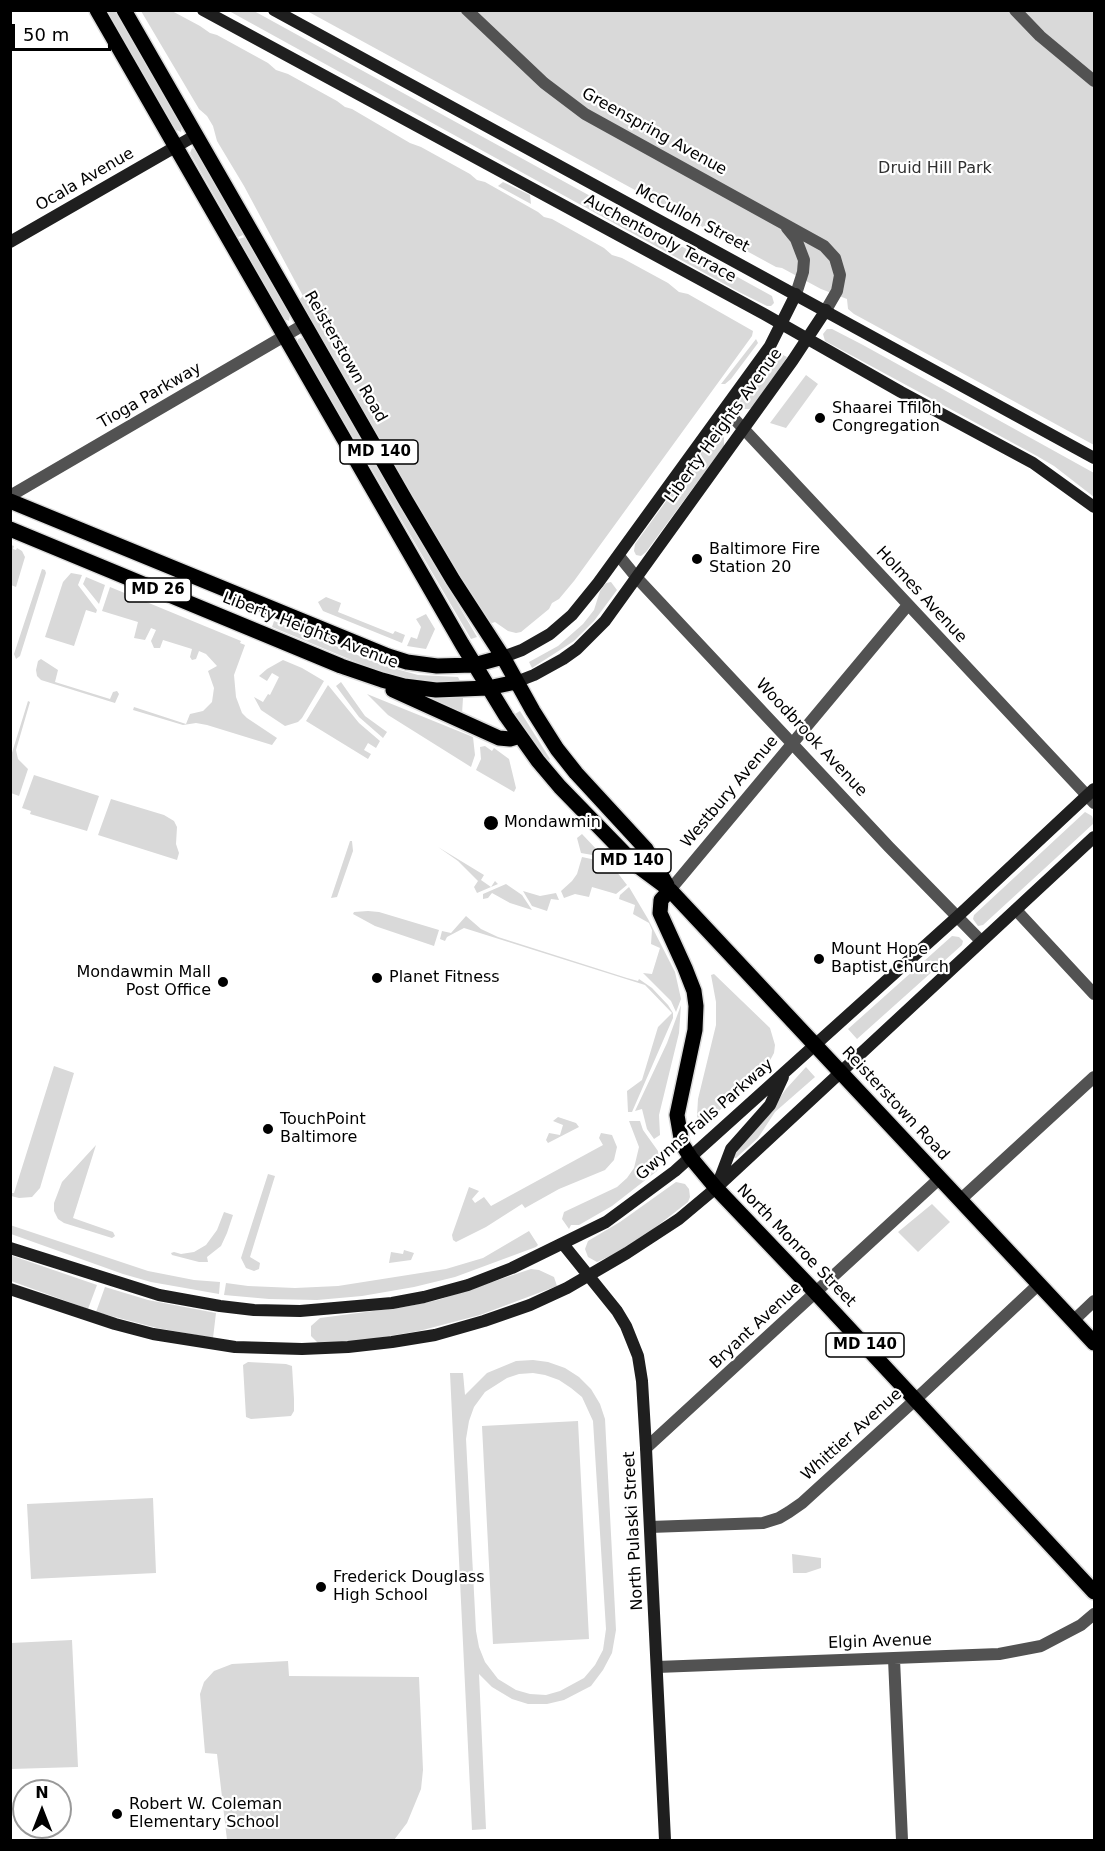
<!DOCTYPE html>
<html>
<head>
<meta charset="utf-8">
<style>
  body { margin:0 }
  #map { position:relative; width:1105px; height:1851px; overflow:hidden; background:#fff; font-family:"DejaVu Sans",sans-serif }
  canvas { display:block }
  .frame { position:absolute; inset:0; border:12px solid #000; pointer-events:none }
  .north { position:absolute; left:12px; top:1779px; width:60px; height:60px; box-sizing:border-box; background:#fff; border:2px solid #999; border-radius:50%; rotate:0deg; font-size:16px; font-weight:700; line-height:24px; text-align:center; color:#000 }
  .north::after { content:''; display:block; margin:auto; width:21px; height:27px; background:#000; clip-path:polygon(50% 0,100% 100%,50% 72%,0 100%) }
  .scale { position:absolute; left:12px; top:24px; width:99px; height:27px; box-sizing:border-box; border:3px solid #000; border-top:0; padding-left:8px; font-size:18px; line-height:21px; white-space:nowrap; color:#000; -webkit-text-stroke:4px #fff; paint-order:stroke }
</style>
</head>
<body>
<div id="map">
<canvas width="1105" height="1851"></canvas>
<div class="frame"></div>
<div class="north">N</div>
<div class="scale">50 m</div>
</div>
<script>
const c = document.querySelector('canvas').getContext('2d');
c.lineJoin = 'round';
function fillPath(path, color) {
  c.fillStyle = color;
  c.fill(path, 'evenodd');
}
function shape(rows) {
  const path = new Path2D();
  for (const r of rows) {
    path.moveTo(r[0], r[1]);
    for (let i = 2; i < r.length; i += 2) path.lineTo(r[i], r[i + 1]);
  }
  return path;
}
function stroke(path, color, width, dash) {
  c.strokeStyle = color;
  c.lineWidth = width;
  c.lineCap = dash ? 'butt' : 'round';
  c.setLineDash(dash || []);
  c.stroke(path);
}
function label(font, color, halo, rows, align = 'center') {
  c.font = font + ' "DejaVu Sans",sans-serif';
  c.lineWidth = 4.5;
  c.setLineDash([]);
  c.textBaseline = 'middle';
  c.strokeStyle = halo;
  c.fillStyle = color;
  for (const [text, x, y, turn = 0] of rows) {
    c.save();
    c.translate(x, y);
    c.rotate((+turn || 0) * Math.PI / 180);
    c.textAlign = isNaN(turn) ? turn : align;
    if (halo) c.strokeText(text, 0, 0);
    c.fillText(text, 0, 0);
    c.restore();
  }
}
const green = shape([
  [106,11,115,11,182,126,181,132,176,130],
  [141,11,172,11,200,26,210,33,217,35,268,63,276,70,288,74,337,101,345,107,352,109,410,143,421,147,470,174,477,180,485,182,538,212,544,217,552,219,604,248,612,255,622,258,668,283,679,292,688,294,753,331,752,336,574,581,559,599,552,603,549,609,521,632,516,633,508,631,495,622,492,623,484,619,300,304,299,300,303,296,244,186,217,141,213,126,207,116,199,109],
  [229,11,254,11,772,296,774,303,771,306,767,306,739,292],
  [307,11,1094,11,1094,445,854,314,848,309,847,299,821,289,782,268,776,267],
  [192,148,197,151,244,234,243,235,238,237,190,153],
  [503,182,530,195,531,204,498,186],
  [245,237,290,314,289,321,284,319,239,239],
  [827,329,832,329,863,345,1094,473,1094,497,1054,466,1037,456,825,341,823,334],
  [301,338,304,339,477,637,471,639,298,343,298,339],
  [756,339,758,343,731,379,725,384,721,384],
  [775,351,787,357,784,362,752,408,749,409,742,409,739,403,741,399],
  [806,375,818,384,786,428,770,423],
  [717,434,724,437,724,446,646,552,641,556,636,555,634,551,635,544,712,438],
  [11,545,14,546,13,549,16,550,17,548,22,551,25,557,16,587,11,585],
  [42,569,45,570,46,573,20,656,16,659,14,654],
  [71,573,82,575,78,585,97,610,96,613,86,610,74,646,45,637,63,582],
  [86,577,105,585,99,604,83,584],
  [611,582,617,590,594,621,574,641,532,668,529,662,558,646,583,624,594,610,600,591,606,583],
  [110,587,241,641,240,643,245,645,234,675,236,697,242,713,247,718,277,738,272,745,207,725,196,723,183,725,133,710,134,707,186,724,190,714,203,711,212,702,214,688,208,671,217,666,206,654,199,651,196,659,192,660,190,657,192,649,163,640,160,648,154,648,151,641,156,630,151,628,145,640,134,638,138,622,102,611],
  [326,597,341,603,338,612,393,634,395,631,405,635,402,643,323,611,318,602],
  [426,614,435,629,426,649,407,646,411,637,417,639,421,627,416,619],
  [274,621,382,665,418,675,458,677,461,683,446,684,404,678,373,669,272,627],
  [41,659,58,670,55,682,110,699,113,692,117,691,119,694,115,703,41,680,37,676,36,670,38,661],
  [283,660,302,668,324,681,302,718,298,722,285,726,261,710,254,697,263,702,268,694,270,695,279,677,272,673,267,681,259,676,267,669],
  [341,682,365,716,387,732,383,738,359,717,336,686],
  [328,685,359,723,380,741,376,748,368,743,364,750,371,754,368,759,306,721],
  [367,694,473,737,475,755,471,767,388,715],
  [427,698,463,698,462,714],
  [28,701,30,702,16,750,18,759,28,769,19,796,11,793,11,756],
  [520,711,550,759,548,761,515,714],
  [485,746,492,751,494,748,509,759,516,788,514,792,476,770,481,759,480,747],
  [34,775,99,796,87,831,30,814,31,811,22,808],
  [111,799,164,815,174,821,177,827,176,844,179,853,177,860,98,835],
  [1085,812,1092,816,1094,822,1093,824,983,925,978,926,973,919,974,915],
  [582,834,600,853,598,856,581,853,577,838],
  [350,841,352,841,353,851,337,897,331,898],
  [438,847,484,875,481,880,491,887,495,881,498,884,477,893,474,887,478,881,458,861],
  [582,857,610,863,627,885,616,894,592,887,589,897,575,894,564,898,561,891,572,881,577,874],
  [506,884,522,895,532,910,510,903,492,893,488,898,483,899,483,894],
  [629,887,648,919,675,972,681,999,676,1012,671,1001,643,973,652,974,660,948,651,944,652,930,649,923,633,914,635,905,619,899,620,895],
  [523,891,540,896,556,893,559,900,551,899,547,911,532,906],
  [368,911,379,912,439,930,434,946,375,926,353,914,354,912],
  [466,916,481,929,498,937,627,978,638,981,639,979,652,988,668,1005,673,1013,673,1018,632,1112,628,1112,627,1091,642,1080,658,1027,672,1013,645,985,464,928,447,937,445,941,440,939,442,931,451,933],
  [952,936,959,937,963,941,962,945,857,1039,848,1029],
  [714,974,770,1028,775,1045,774,1053,767,1066,706,1123,700,1125,697,1116,698,1099,716,1025,716,1002,711,975],
  [681,1005,679,1033,659,1115,660,1135,654,1139,647,1129,642,1109,635,1111,667,1043],
  [54,1066,74,1073,40,1188,32,1197,19,1198,11,1196,11,1193,14,1193],
  [806,1067,815,1077,775,1112,758,1138,736,1158,733,1158,738,1147,762,1123,786,1089],
  [558,1117,576,1123,579,1127,548,1143,546,1140,549,1133,560,1135,563,1125,553,1121],
  [629,1121,640,1121,643,1130,658,1151,660,1164,657,1171,612,1206,579,1225,571,1225,569,1229,562,1219,564,1212,617,1187,627,1178,634,1168,639,1147],
  [601,1133,612,1135,617,1147,614,1160,605,1170,559,1189,525,1208,522,1204,486,1227,456,1242,453,1240,452,1235,469,1187,479,1191,472,1199,475,1203,484,1197,491,1206,603,1145,599,1138],
  [96,1145,73,1218,113,1232,115,1236,112,1238,64,1223,58,1219,54,1211,54,1203,62,1182],
  [268,1174,275,1176,250,1257,260,1263,259,1269,254,1271,246,1268,241,1258],
  [676,1182,685,1184,689,1189,690,1197,688,1202,643,1237,617,1253,597,1262,588,1257,585,1249,588,1241,620,1222],
  [932,1204,950,1222,918,1252,898,1232],
  [224,1212,233,1215,227,1233,221,1246,207,1257,208,1262,199,1262,172,1255,171,1253,174,1252,181,1254,194,1252,206,1245,217,1230],
  [10,1225,148,1271,194,1280,220,1282,219,1294,151,1282,123,1274,11,1234],
  [529,1231,538,1245,536,1247,455,1277,414,1287,362,1296,317,1300,269,1299,224,1295,226,1283,248,1286,295,1288,338,1286,446,1269,483,1258],
  [404,1250,414,1253,411,1260,389,1263,391,1252,403,1254],
  [10,1255,97,1285,88,1309,11,1281],
  [531,1269,539,1270,554,1277,557,1286,480,1315,419,1331,371,1339,325,1344,318,1343,311,1336,311,1326,320,1318,404,1307,438,1300],
  [105,1287,148,1300,216,1313,213,1338,157,1328,96,1312],
  [533,1360,548,1362,565,1368,579,1377,591,1389,600,1404,605,1419,616,1630,612,1653,603,1670,591,1686,564,1700,547,1704,528,1704,512,1699,492,1687,479,1674,486,1829,472,1830,450,1373,463,1373,465,1395,487,1373,516,1361],
  [533,1373,545,1375,559,1380,571,1388,582,1397,593,1421,606,1629,603,1650,595,1665,584,1678,560,1691,546,1695,530,1694,516,1690,498,1679,485,1662,479,1647,476,1631,466,1439,469,1421,474,1407,485,1392,507,1378,519,1374],
  [248,1362,286,1364,292,1366,294,1399,294,1411,291,1416,251,1419,246,1417,243,1365],
  [578,1421,589,1639,493,1644,482,1426],
  [153,1498,156,1573,31,1579,27,1504],
  [792,1554,821,1558,821,1568,806,1573,793,1573],
  [72,1640,78,1767,11,1769,11,1643],
  [288,1661,289,1676,419,1677,423,1770,421,1789,407,1823,394,1840,227,1840,217,1754,205,1753,200,1694,204,1682,214,1671,232,1664]
]);
const street = shape([
  [467,10,544,83,585,114,824,246,835,258,840,275,837,291,826,310],
  [1015,10,1040,36,1094,81],
  [787,228,796,239,804,260,803,272,796,294],
  [725,409,1094,803],
  [10,496,305,324],
  [619,556,637,578,889,847,981,941],
  [670,890,908,605],
  [1016,910,1094,994],
  [960,1200,1094,1077],
  [1073,1321,1094,1301],
  [646,1448,940,1178],
  [650,1527,763,1523,779,1518,789,1512,802,1503,915,1400,1039,1284],
  [894,1659,902,1840],
  [657,1667,999,1654,1041,1646,1081,1625,1094,1614]
]);
const secondary = shape([
  [203,10,764,314,901,392,1033,463,1094,507],
  [274,10,1094,458],
  [10,242,196,135],
  [503,657,522,650,550,634,572,615,598,583,770,346,796,294],
  [516,682,534,675,563,659,577,649,605,621,793,360,826,310],
  [717,1186,731,1149,770,1105,783,1077],
  [563,1244,617,1311,626,1326,638,1356,642,1381,646,1448,665,1840],
  [10,1248,159,1295,220,1306,254,1310,300,1311,392,1303,424,1297,468,1285,512,1268,606,1222,675,1171,957,917,1094,789],
  [10,1289,115,1324,153,1334,235,1347,302,1349,348,1347,392,1342,435,1335,484,1321,530,1305,567,1288,627,1253,679,1219,716,1188,1094,837]
]);
const primary = shape([
  [97,10,462,644,506,716,538,761,560,787,635,864,670,890,1094,1343],
  [124,10,406,501,453,580,503,657,533,711,557,749,576,773,646,849,667,885],
  [10,501,388,656,407,662,437,666,474,665,503,657],
  [10,529,341,666,382,680,404,686,436,690,488,688,516,682],
  [393,690,499,738,510,739,520,736],
  [670,890,661,900,660,913,685,968,694,991,696,1006,695,1030,677,1115,682,1144,691,1158,716,1188,816,1293,1094,1592]
]);
const markers = [
  [820,418,6,"#000"],
  [697,559,6,"#000"],
  [491,823,8,"#000"],
  [819,959,6,"#000"],
  [377,978,6,"#000"],
  [223,982,6,"#000"],
  [268,1129,6,"#000"],
  [321,1587,6,"#000"],
  [117,1814,6,"#000"]
];
const shields = [
  [379,452,78],
  [158,590,66],
  [632,861,78],
  [865,1345,78]
];
const shieldNames = [
  ["MD 140",379,452],
  ["MD 26",158,590],
  ["MD 140",632,861],
  ["MD 140",865,1345]
];
const streetNames = [
  ["Greenspring Avenue",654,132,29],
  ["Ocala Avenue",85,180,-30],
  ["McCulloh Street",692,219,28],
  ["Auchentoroly Terrace",660,239,28],
  ["Reisterstown Road",345,357,60],
  ["Tioga Parkway",150,396,-30],
  ["Liberty Heights Avenue",724,426,-54],
  ["Holmes Avenue",921,595,47],
  ["Liberty Heights Avenue",310,631,21],
  ["Woodbrook Avenue",811,738,47],
  ["Westbury Avenue",730,792,-50],
  ["Reisterstown Road",895,1104,47],
  ["Gwynns Falls Parkway",705,1120,-41],
  ["North Monroe Street",796,1246,46],
  ["Bryant Avenue",756,1326,-43],
  ["Whittier Avenue",852,1435,-42],
  ["North Pulaski Street",634,1531,-93],
  ["Elgin Avenue",880,1642,-2]
];
const parkNames = [
  ["Druid Hill Park",935,169]
];
const poiNames = [
  ["Shaarei Tfiloh",832,409],
  ["Congregation",832,427],
  ["Baltimore Fire",709,550],
  ["Station 20",709,568],
  ["Mondawmin",504,823],
  ["Mount Hope",831,950],
  ["Baptist Church",831,968],
  ["Mondawmin Mall",211,973,"right"],
  ["Post Office",211,991,"right"],
  ["Planet Fitness",389,978],
  ["TouchPoint",280,1120],
  ["Baltimore",280,1138],
  ["Frederick Douglass",333,1578],
  ["High School",333,1596],
  ["Robert W. Coleman",129,1805],
  ["Elementary School",129,1823]
];
fillPath(green, '#d9d9d9');
stroke(primary, '#dbdbdb', 18);
stroke(street, '#525252', 12);
stroke(secondary, '#1f1f1f', 12);
stroke(primary, '#000', 15);
for (const [x, y, r, color] of markers) {
  const dot = new Path2D();
  dot.arc(x, y, r, 0, 2 * Math.PI);
  c.fillStyle = color;
  c.fill(dot);
  stroke(dot, '#fff', 2);
}
for (const [x, y, w] of shields) {
  const box = new Path2D();
  box.roundRect(x - w / 2, y - 12, w, 24, 4.5);
  c.fillStyle = '#fff';
  c.fill(box);
  stroke(box, '#000', 1.5);
}
label('bold 15px', '#000', null, shieldNames);
label('16px', '#000', '#fff', streetNames);
label('16px', '#303030', '#fff', parkNames);
label('16px', '#000', '#fff', poiNames, 'left');
</script>
</body>
</html>
